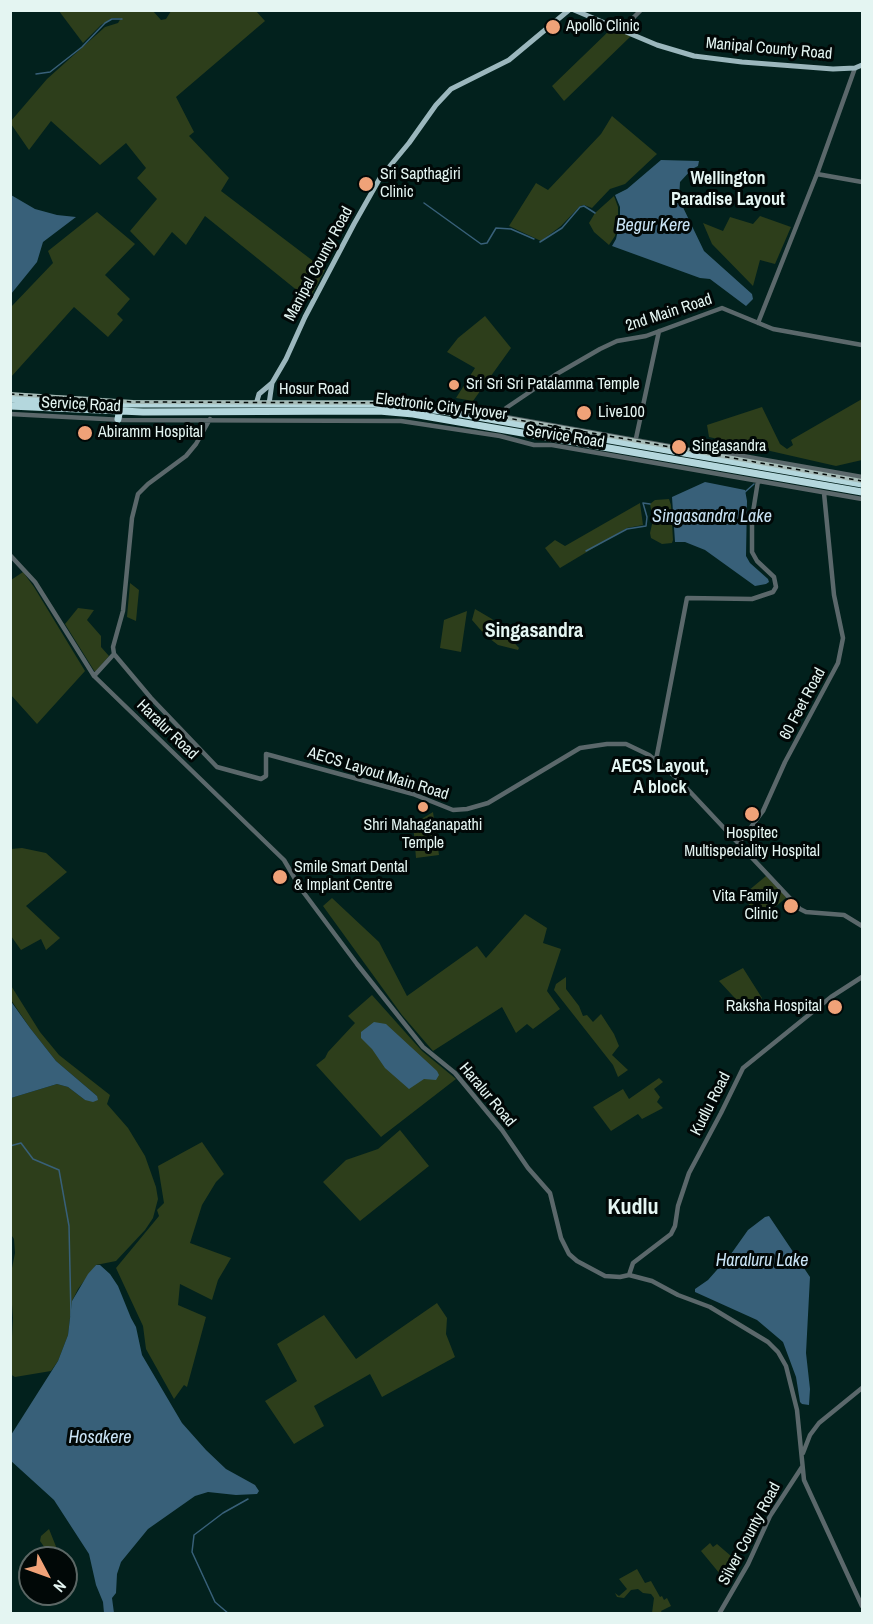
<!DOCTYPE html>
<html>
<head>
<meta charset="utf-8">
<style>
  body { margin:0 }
  #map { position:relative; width:873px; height:1624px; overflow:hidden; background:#02211d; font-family:"Archivo Narrow",sans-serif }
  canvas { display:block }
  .frame { position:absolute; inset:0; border:12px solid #e4f5f2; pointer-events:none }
  .north { position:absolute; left:18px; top:1546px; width:60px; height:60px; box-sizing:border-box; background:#010807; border:2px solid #5c6765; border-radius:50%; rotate:131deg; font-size:16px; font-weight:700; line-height:24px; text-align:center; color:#e4f5f2 }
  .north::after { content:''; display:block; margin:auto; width:21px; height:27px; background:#f0a278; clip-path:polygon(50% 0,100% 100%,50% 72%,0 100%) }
</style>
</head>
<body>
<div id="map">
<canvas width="873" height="1624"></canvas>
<div class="frame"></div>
<div class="north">N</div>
</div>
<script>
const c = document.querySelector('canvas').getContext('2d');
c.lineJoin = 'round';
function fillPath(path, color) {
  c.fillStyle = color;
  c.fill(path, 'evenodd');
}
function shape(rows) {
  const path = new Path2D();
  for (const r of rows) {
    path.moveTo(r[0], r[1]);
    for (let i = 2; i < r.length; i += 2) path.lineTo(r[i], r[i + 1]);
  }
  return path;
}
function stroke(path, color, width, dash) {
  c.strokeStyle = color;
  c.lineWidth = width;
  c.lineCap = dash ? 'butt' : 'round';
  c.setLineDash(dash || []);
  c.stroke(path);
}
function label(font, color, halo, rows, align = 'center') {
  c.font = font + ' "Archivo Narrow",sans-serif';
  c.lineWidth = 6;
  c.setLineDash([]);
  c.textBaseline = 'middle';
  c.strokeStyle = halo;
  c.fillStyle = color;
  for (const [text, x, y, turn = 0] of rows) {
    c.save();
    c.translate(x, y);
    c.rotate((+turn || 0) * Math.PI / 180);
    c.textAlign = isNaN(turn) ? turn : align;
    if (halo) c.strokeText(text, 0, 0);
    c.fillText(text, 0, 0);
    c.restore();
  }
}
const green = shape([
  [59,11,153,11,161,20,166,19,171,11,256,11,265,21,176,97,194,132,189,136,229,178,221,191,325,270,309,300,205,216,186,245,172,232,154,256,130,231,157,199,137,178,146,168,126,143,100,165,51,121,29,150,11,124,11,121,47,79,105,27,118,23,121,18,112,18,101,25,83,43],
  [612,28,631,36,564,101,552,86],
  [612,116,657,154,625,184,610,189,592,208,584,205,580,206,561,226,541,241,509,226,536,183,548,190,601,134],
  [614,196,618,207,618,221,615,236,609,245,594,232,589,223,595,213],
  [97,212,135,244,105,275,130,299,117,314,123,320,108,337,74,307,11,377,11,307,53,263,48,251],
  [760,216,791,227,775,264,760,260,753,286,712,244,703,223,723,231,730,217,753,224],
  [485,316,511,348,473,401,456,398,475,368,447,352,458,338],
  [862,399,862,460,836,466,709,437,707,425,762,407,780,444,787,449,793,445,791,440],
  [669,499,671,505,673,540,672,543,662,544,651,538,650,533,653,520,650,504,655,500],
  [640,503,643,525,627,528,560,568,545,548,555,540,565,546],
  [23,572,34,587,85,671,37,724,11,695,11,580],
  [130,583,139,590,136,621,127,617],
  [78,608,94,610,87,620,101,636,101,647,109,656,95,672,65,624],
  [475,609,492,619,519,648,518,650,498,645,485,635,472,620],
  [467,611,461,652,440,648,444,620],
  [433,812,439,855,416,858,413,824],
  [22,848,46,853,67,872,26,906,60,938,46,950,41,939,21,950,11,936,11,849],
  [766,876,787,897,761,919,742,896],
  [332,898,379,942,407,996,477,946,486,958,525,914,547,928,543,943,561,949,547,991,560,1009,533,1029,527,1024,516,1033,502,1007,433,1051,402,1015,323,906],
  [743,968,762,998,745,1009,719,981],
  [566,977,566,989,579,1006,583,1016,587,1015,593,1022,601,1014,614,1034,619,1046,612,1055,628,1070,618,1077,613,1065,554,990,556,984],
  [10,984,40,1032,59,1055,110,1095,107,1104,128,1128,145,1156,156,1187,158,1199,153,1218,145,1230,116,1261,96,1265,78,1289,72,1301,68,1335,58,1361,51,1371,15,1377,10,1374,13,1318,10,1278,15,1253,14,1239,10,1233,11,1098,57,1084,68,1087,85,1100,97,1096,56,1061,30,1028,11,1000],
  [372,995,422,1051,456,1079,381,1137,316,1065,325,1058,328,1052,355,1023,348,1016],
  [659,1078,663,1082,654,1089,660,1097,657,1102,663,1108,642,1119,638,1114,611,1131,593,1107,623,1089,629,1099],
  [400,1130,429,1166,360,1221,323,1182,346,1160,378,1149],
  [202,1142,224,1174,216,1182,202,1205,190,1243,231,1258,218,1280,212,1300,180,1284,178,1305,206,1317,187,1387,184,1385,174,1399,146,1349,143,1326,116,1268,159,1216,157,1210,164,1203,158,1166],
  [437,1303,447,1318,446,1334,455,1357,382,1397,370,1374,314,1406,324,1426,294,1444,265,1401,297,1381,277,1344,324,1315,356,1359],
  [49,1529,57,1549,61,1558,52,1558,40,1541,41,1536],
  [710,1543,713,1547,717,1544,731,1556,720,1574,701,1551],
  [637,1569,645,1583,651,1581,660,1597,662,1596,664,1600,667,1598,671,1606,661,1611,662,1613,652,1613,654,1598,651,1594,643,1593,638,1589,631,1590,624,1598,617,1597,615,1593,619,1596,627,1589,619,1579]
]);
const water = shape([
  [661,160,699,161,698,166,692,169,680,182,679,199,704,251,752,294,753,299,746,306,710,279,700,278,612,246,616,239,620,221,620,207,615,195,627,189],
  [11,195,35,209,57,215,76,217,43,242,37,262,11,294],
  [705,482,745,490,747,501,746,556,750,563,768,579,769,582,766,584,755,586,705,550,685,542,675,542,672,497],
  [10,1000,30,1028,56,1061,97,1096,98,1100,93,1102,85,1100,68,1087,57,1084,11,1098],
  [374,1022,386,1024,437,1071,439,1075,436,1080,424,1079,409,1089,385,1068,372,1049,361,1038,361,1032],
  [769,1216,810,1277,806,1353,810,1389,809,1405,802,1404,800,1402,796,1377,783,1342,757,1320,695,1292,695,1289,708,1280,731,1254,748,1230,765,1217],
  [96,1265,100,1265,110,1274,118,1286,131,1318,136,1327,142,1355,182,1423,206,1450,226,1469,255,1485,259,1491,257,1494,236,1495,208,1492,195,1496,148,1529,121,1562,117,1574,116,1593,112,1598,114,1613,104,1613,103,1602,96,1585,89,1554,54,1500,10,1460,11,1435,58,1361,68,1335,72,1301,88,1274]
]);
const stream = shape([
  [36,74,50,72,82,47,105,23,112,19,122,19],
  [424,203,481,244,487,243,496,228,511,229,534,239],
  [540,242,562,228,580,207,584,206,595,213],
  [745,492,754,484],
  [586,551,627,529,646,526,647,517,643,503,650,504],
  [10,1146,21,1143,33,1159,59,1170,69,1226,71,1316],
  [229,1614,215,1602,192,1552,194,1535,223,1513,248,1499]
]);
const minor = shape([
  [10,11,11,10],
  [622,29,641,10],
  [817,174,862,182],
  [758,323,817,174,855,68],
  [10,395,89,399],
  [377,401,455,408,725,456,737,455,862,477],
  [10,414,123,420,401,421,500,436,534,445,552,445,862,499],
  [503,417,506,408,555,375,600,349,617,341,646,336,722,308,773,329,862,345],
  [210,419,196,444,186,456,148,484,138,494,132,518,123,611,113,647,114,654,151,698,217,767,261,779,266,776,266,754,413,794,453,810,467,809,488,803,580,748,607,744,626,744,649,755,678,779,800,909,806,912,844,915,862,926],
  [635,443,659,331],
  [10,555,35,582,94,676,284,860,301,889,357,964,423,1047,455,1073,502,1130,528,1168,550,1193,561,1238,569,1254,577,1261,605,1276,620,1277,629,1275,652,1281,678,1295,710,1307,768,1342,778,1352,786,1366,797,1410,804,1480,862,1606],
  [94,676,114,654],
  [656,760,687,598,752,599,773,592,776,587,774,577,757,561,752,552,752,518,758,481],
  [739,843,763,811,785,762,838,663,843,638,834,595,824,493],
  [629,1275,633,1263,671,1234,675,1226,678,1206,689,1173,721,1113,743,1068,831,997,862,977],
  [803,1453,810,1435,819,1423,862,1388],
  [719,1614,748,1564,770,1516,802,1467]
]);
const major = shape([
  [574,10,657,45,694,56,742,62,833,69,855,68,862,65],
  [257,401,259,394,272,383],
  [269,404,272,383,286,359,305,317,354,224,380,178,409,143,436,105,451,89,509,60,569,10]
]);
const highway = shape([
  [10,399,125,404,374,404,403,406,449,412,862,484],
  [10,406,143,412,379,411,413,414,862,492],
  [118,419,119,414]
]);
const rail = shape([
  [10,394,133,402,423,403,862,481]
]);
const markers = [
  [553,27,8,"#f0a278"],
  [366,184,8,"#f0a278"],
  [454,385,6,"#f0a278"],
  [584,413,8,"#f0a278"],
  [85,433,8,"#f0a278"],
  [679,447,8,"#f0a278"],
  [423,807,6,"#f0a278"],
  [752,814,8,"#f0a278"],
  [280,877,8,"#f0a278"],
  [791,906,8,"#f0a278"],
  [835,1007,8,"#f0a278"]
];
const poiNames = [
  ["Apollo Clinic",566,27],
  ["Sri Sapthagiri",380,175],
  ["Clinic",380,193],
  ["Sri Sri Sri Patalamma Temple",466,385],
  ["Live100",598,413],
  ["Abiramm Hospital",98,433],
  ["Singasandra",692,447],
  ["Shri Mahaganapathi",423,826,"center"],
  ["Temple",423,844,"center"],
  ["Hospitec",752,834,"center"],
  ["Multispeciality Hospital",752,852,"center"],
  ["Smile Smart Dental",294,868],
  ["& Implant Centre",294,886],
  ["Vita Family",778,897,"right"],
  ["Clinic",778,915,"right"],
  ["Raksha Hospital",822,1007,"right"]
];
const streetNames = [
  ["Manipal County Road",769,49,5],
  ["Manipal County Road",319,264,-62],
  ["2nd Main Road",669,313,-18],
  ["Hosur Road",314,390],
  ["Service Road",81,405,3],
  ["Electronic City Flyover",441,407,7],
  ["Service Road",565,437,9],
  ["60 Feet Road",803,704,-62],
  ["Haralur Road",167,730,44],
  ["AECS Layout Main Road",378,774,17],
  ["Haralur Road",487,1095,50],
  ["Kudlu Road",711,1104,-63],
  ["Silver County Road",750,1534,-62]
];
const neighbourhoodNames = [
  ["Wellington",728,179],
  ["Paradise Layout",728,200],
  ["AECS Layout,",660,767],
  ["A block",660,788]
];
const waterNames = [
  ["Begur Kere",653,226],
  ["Singasandra Lake",712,517],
  ["Haraluru Lake",762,1261],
  ["Hosakere",100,1438]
];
const quarterNames = [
  ["Singasandra",534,632]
];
const districtNames = [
  ["Kudlu",633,1208]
];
fillPath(green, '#2d3e1b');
fillPath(water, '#386079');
stroke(stream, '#386079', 1.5);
stroke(minor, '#5b686b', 4.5);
stroke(major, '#9bb7bd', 5);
stroke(highway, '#b4d7dd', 7);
stroke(rail, '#a6bbb7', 4);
stroke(rail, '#010807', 1.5, [4.5]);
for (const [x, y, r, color] of markers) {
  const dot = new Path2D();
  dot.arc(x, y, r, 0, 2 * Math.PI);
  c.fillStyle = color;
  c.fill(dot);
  stroke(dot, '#010807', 2);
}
label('16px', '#e4f5f2', '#010807', poiNames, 'left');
label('16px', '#e4f5f2', '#010807', streetNames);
label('bold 18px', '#e4f5f2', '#010807', neighbourhoodNames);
label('italic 18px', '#c9e3f5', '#010807', waterNames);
label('bold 20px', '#e4f5f2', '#010807', quarterNames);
label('bold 22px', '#e4f5f2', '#010807', districtNames);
</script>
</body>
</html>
